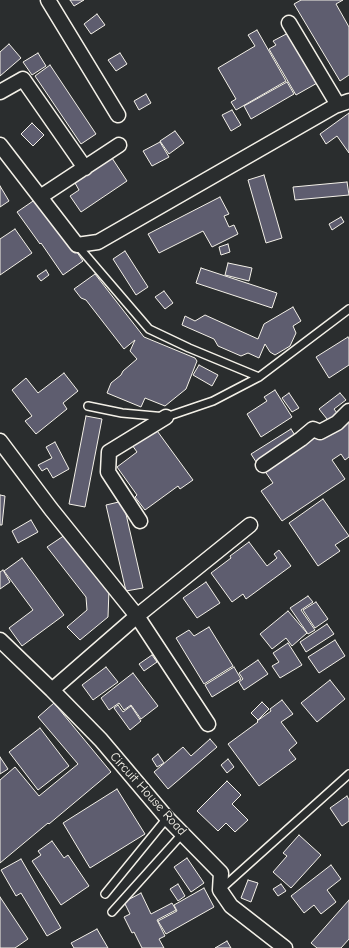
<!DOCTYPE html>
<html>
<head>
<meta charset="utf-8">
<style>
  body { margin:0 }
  canvas { display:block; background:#2a2d2e }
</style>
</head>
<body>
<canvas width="349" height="948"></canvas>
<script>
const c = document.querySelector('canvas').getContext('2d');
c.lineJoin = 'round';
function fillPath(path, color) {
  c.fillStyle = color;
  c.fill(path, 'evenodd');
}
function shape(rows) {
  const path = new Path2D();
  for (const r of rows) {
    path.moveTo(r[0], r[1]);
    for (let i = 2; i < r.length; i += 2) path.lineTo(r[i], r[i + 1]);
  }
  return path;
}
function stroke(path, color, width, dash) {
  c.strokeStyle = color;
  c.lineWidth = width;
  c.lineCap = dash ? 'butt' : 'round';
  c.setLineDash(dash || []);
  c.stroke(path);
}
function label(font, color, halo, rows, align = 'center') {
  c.font = font + ' "Comic Neue",sans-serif';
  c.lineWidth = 3;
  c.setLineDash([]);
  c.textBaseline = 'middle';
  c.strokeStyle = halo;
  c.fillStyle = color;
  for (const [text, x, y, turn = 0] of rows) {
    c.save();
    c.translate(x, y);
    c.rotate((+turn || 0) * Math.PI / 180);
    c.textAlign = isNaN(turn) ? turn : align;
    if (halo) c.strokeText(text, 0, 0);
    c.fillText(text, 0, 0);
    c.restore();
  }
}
const building = shape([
  [70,0,84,0,74,6,70,0],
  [301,0,343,0,336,4,349,27,349,75,340,81,294,4,301,0],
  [97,14,105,25,91,34,84,24,97,14],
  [257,30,286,81,236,110,231,102,236,99,218,68,255,46,248,35,257,30],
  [290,32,319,82,296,95,269,49,276,45,273,41,290,32],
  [9,44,21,58,0,76,0,52,9,44],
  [38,53,46,66,32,75,23,62,38,53],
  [120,53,127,64,116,71,108,60,120,53],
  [50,65,96,134,81,144,35,76,50,65],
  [287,82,294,94,251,119,244,106,287,82],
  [146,94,151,103,139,110,134,101,146,94],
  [232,110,241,125,231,131,222,115,232,110],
  [349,113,349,153,337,136,326,144,320,134,349,113],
  [32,123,44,135,33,146,21,134,32,123],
  [175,131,184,143,169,154,160,141,175,131],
  [160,142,169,157,152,166,143,151,160,142],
  [112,158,127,181,81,212,70,196,79,190,75,183,112,158],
  [264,175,282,238,266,243,248,180,264,175],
  [347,182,349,195,295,200,293,187,347,182],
  [0,186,9,201,0,207,0,186],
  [39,197,83,261,63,275,41,243,40,244,17,212,39,197],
  [220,197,229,214,224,216,229,227,234,225,238,234,212,247,203,231,159,253,148,234,220,197],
  [341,217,344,222,332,230,329,224,341,217],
  [15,229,32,253,0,275,0,239,15,229],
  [228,244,230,252,221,255,219,247,228,244],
  [125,251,148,287,136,295,113,259,125,251],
  [228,263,252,268,249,281,225,275,228,263],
  [201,268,277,293,272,308,196,283,201,268],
  [46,270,49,275,41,281,37,276,46,270],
  [95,274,144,337,195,358,197,361,186,389,165,406,145,398,141,407,107,393,111,383,121,375,123,371,137,359,130,351,135,340,124,349,86,300,81,298,74,289,95,274],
  [164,291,173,303,165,309,155,297,164,291],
  [293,307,301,321,293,326,296,333,290,346,275,355,270,352,265,344,259,358,248,353,241,356,218,346,214,339,182,325,185,316,195,321,205,315,258,339,264,324,293,307],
  [348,337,349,339,349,365,329,378,316,357,348,337],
  [199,365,218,375,212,386,193,375,199,365],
  [64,373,78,391,63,403,67,409,36,434,25,421,32,416,12,390,26,378,38,393,64,373],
  [275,390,292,417,261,437,247,414,267,401,264,397,275,390],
  [289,393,299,408,292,412,282,398,289,393],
  [340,393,346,400,334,409,340,417,331,424,319,409,340,393],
  [86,416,102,419,85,507,69,504,86,416],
  [349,416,349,457,345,460,341,454,332,460,345,479,282,521,261,491,273,483,262,467,349,416],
  [155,428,193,480,180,489,178,486,145,510,135,497,137,495,117,467,137,452,132,445,155,428],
  [291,429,298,440,258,465,251,454,291,429],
  [55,442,69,469,53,478,47,468,42,471,38,465,52,458,46,447,55,442],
  [0,495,5,496,2,525,0,525,0,495],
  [323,499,349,536,335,545,340,551,318,566,289,523,323,499],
  [123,501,143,588,126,591,106,505,123,501],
  [31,520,38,532,18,543,12,531,31,520],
  [65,535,109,589,108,617,80,640,67,627,87,610,86,597,47,547,65,535],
  [249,542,267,566,277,558,274,554,279,550,291,566,246,599,243,594,232,602,211,573,231,558,230,556,249,542],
  [22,558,64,615,22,646,9,628,33,610,4,571,22,558],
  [3,570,10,582,0,589,0,572,3,570],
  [206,582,220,603,197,618,183,598,206,582],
  [308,596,313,602,301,610,315,630,308,634,290,608,308,596],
  [316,602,328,619,315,628,303,610,316,602],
  [288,611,307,633,292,646,286,638,272,649,260,634,288,611],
  [327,624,334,634,306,652,300,642,327,624],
  [209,627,233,666,204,684,176,638,189,630,194,636,209,627],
  [335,640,345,656,319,673,308,657,335,640],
  [288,643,302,665,280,678,272,666,279,662,273,653,288,643],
  [152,655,157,662,144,671,139,664,152,655],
  [258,660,268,674,244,690,239,682,243,679,239,673,258,660],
  [106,667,118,682,93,700,82,685,106,667],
  [234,667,241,679,212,697,205,685,234,667],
  [133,673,158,706,141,719,131,705,124,710,119,703,109,710,101,698,133,673],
  [330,680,345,699,317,722,301,703,330,680],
  [282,700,293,714,281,722,297,743,289,750,296,759,259,786,228,744,258,722,257,721,271,711,270,709,282,700],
  [262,702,269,709,258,720,251,713,262,702],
  [54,703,111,772,49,824,48,823,0,863,0,780,15,767,39,796,78,764,38,717,54,703],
  [118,705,123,712,131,706,141,721,130,730,114,708,118,705],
  [40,728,69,766,38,790,9,752,40,728],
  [210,739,217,747,168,789,154,772,183,747,191,756,210,739],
  [158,754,164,763,157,767,152,759,158,754],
  [0,757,8,769,0,774,0,757],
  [228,759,234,767,227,773,221,765,228,759],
  [227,781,241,795,232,804,248,820,235,832,226,823,218,831,197,811,227,781],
  [117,789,145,834,90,868,63,823,117,789],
  [347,796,349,800,349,821,342,826,330,808,347,796],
  [299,835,321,855,291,888,273,872,287,856,283,853,299,835],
  [52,841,64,858,68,855,89,886,61,905,32,861,41,855,38,851,52,841],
  [187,858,204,883,191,892,174,867,187,858],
  [21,859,61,928,47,936,21,893,16,896,1,870,21,859],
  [331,865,341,879,327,890,336,902,321,914,314,905,304,913,291,896,331,865],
  [248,880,258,883,251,902,241,898,248,880],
  [178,884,185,896,178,901,170,889,178,884],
  [281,884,286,891,278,896,273,889,281,884],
  [204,888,214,907,166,934,158,921,177,911,174,905,204,888],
  [141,893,151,914,172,903,176,910,157,920,165,936,159,939,164,948,142,948,134,932,132,933,124,917,130,914,124,902,141,893],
  [0,897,28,939,15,948,0,948,0,897],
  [349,900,349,939,341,948,317,948,311,943,349,900],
  [97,929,108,948,74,948,71,943,97,929],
  [227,941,231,948,215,948,227,941]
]);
const service = shape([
  [77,245,149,329,189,348,259,377],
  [88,406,122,413,166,417,213,401,259,377,349,309],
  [221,889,349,774],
  [105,894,167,818],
  [112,912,183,833]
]);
const minor = shape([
  [48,0,118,115],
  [289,23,338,105],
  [0,92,23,79,85,168],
  [0,145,77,245,98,242,335,106,349,101],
  [40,197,119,145],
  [0,441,51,509,137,616,250,525],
  [263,465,301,439,313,429,320,432,337,423,349,411],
  [140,521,108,472,109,452,166,417],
  [0,640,52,690,101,740,167,818,221,873,220,890,231,906,285,948],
  [52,690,137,616,208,724]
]);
const streetNames = [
  ["Circuit House Road",148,794,48]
];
fillPath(building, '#5e5d6f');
stroke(building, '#f4f1e8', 1);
stroke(service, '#f4f1e8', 10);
stroke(minor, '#f4f1e8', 17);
stroke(service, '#2a2d2e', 7);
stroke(minor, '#2a2d2e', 14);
label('13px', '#f4f1e8', '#2a2d2e', streetNames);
</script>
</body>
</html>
